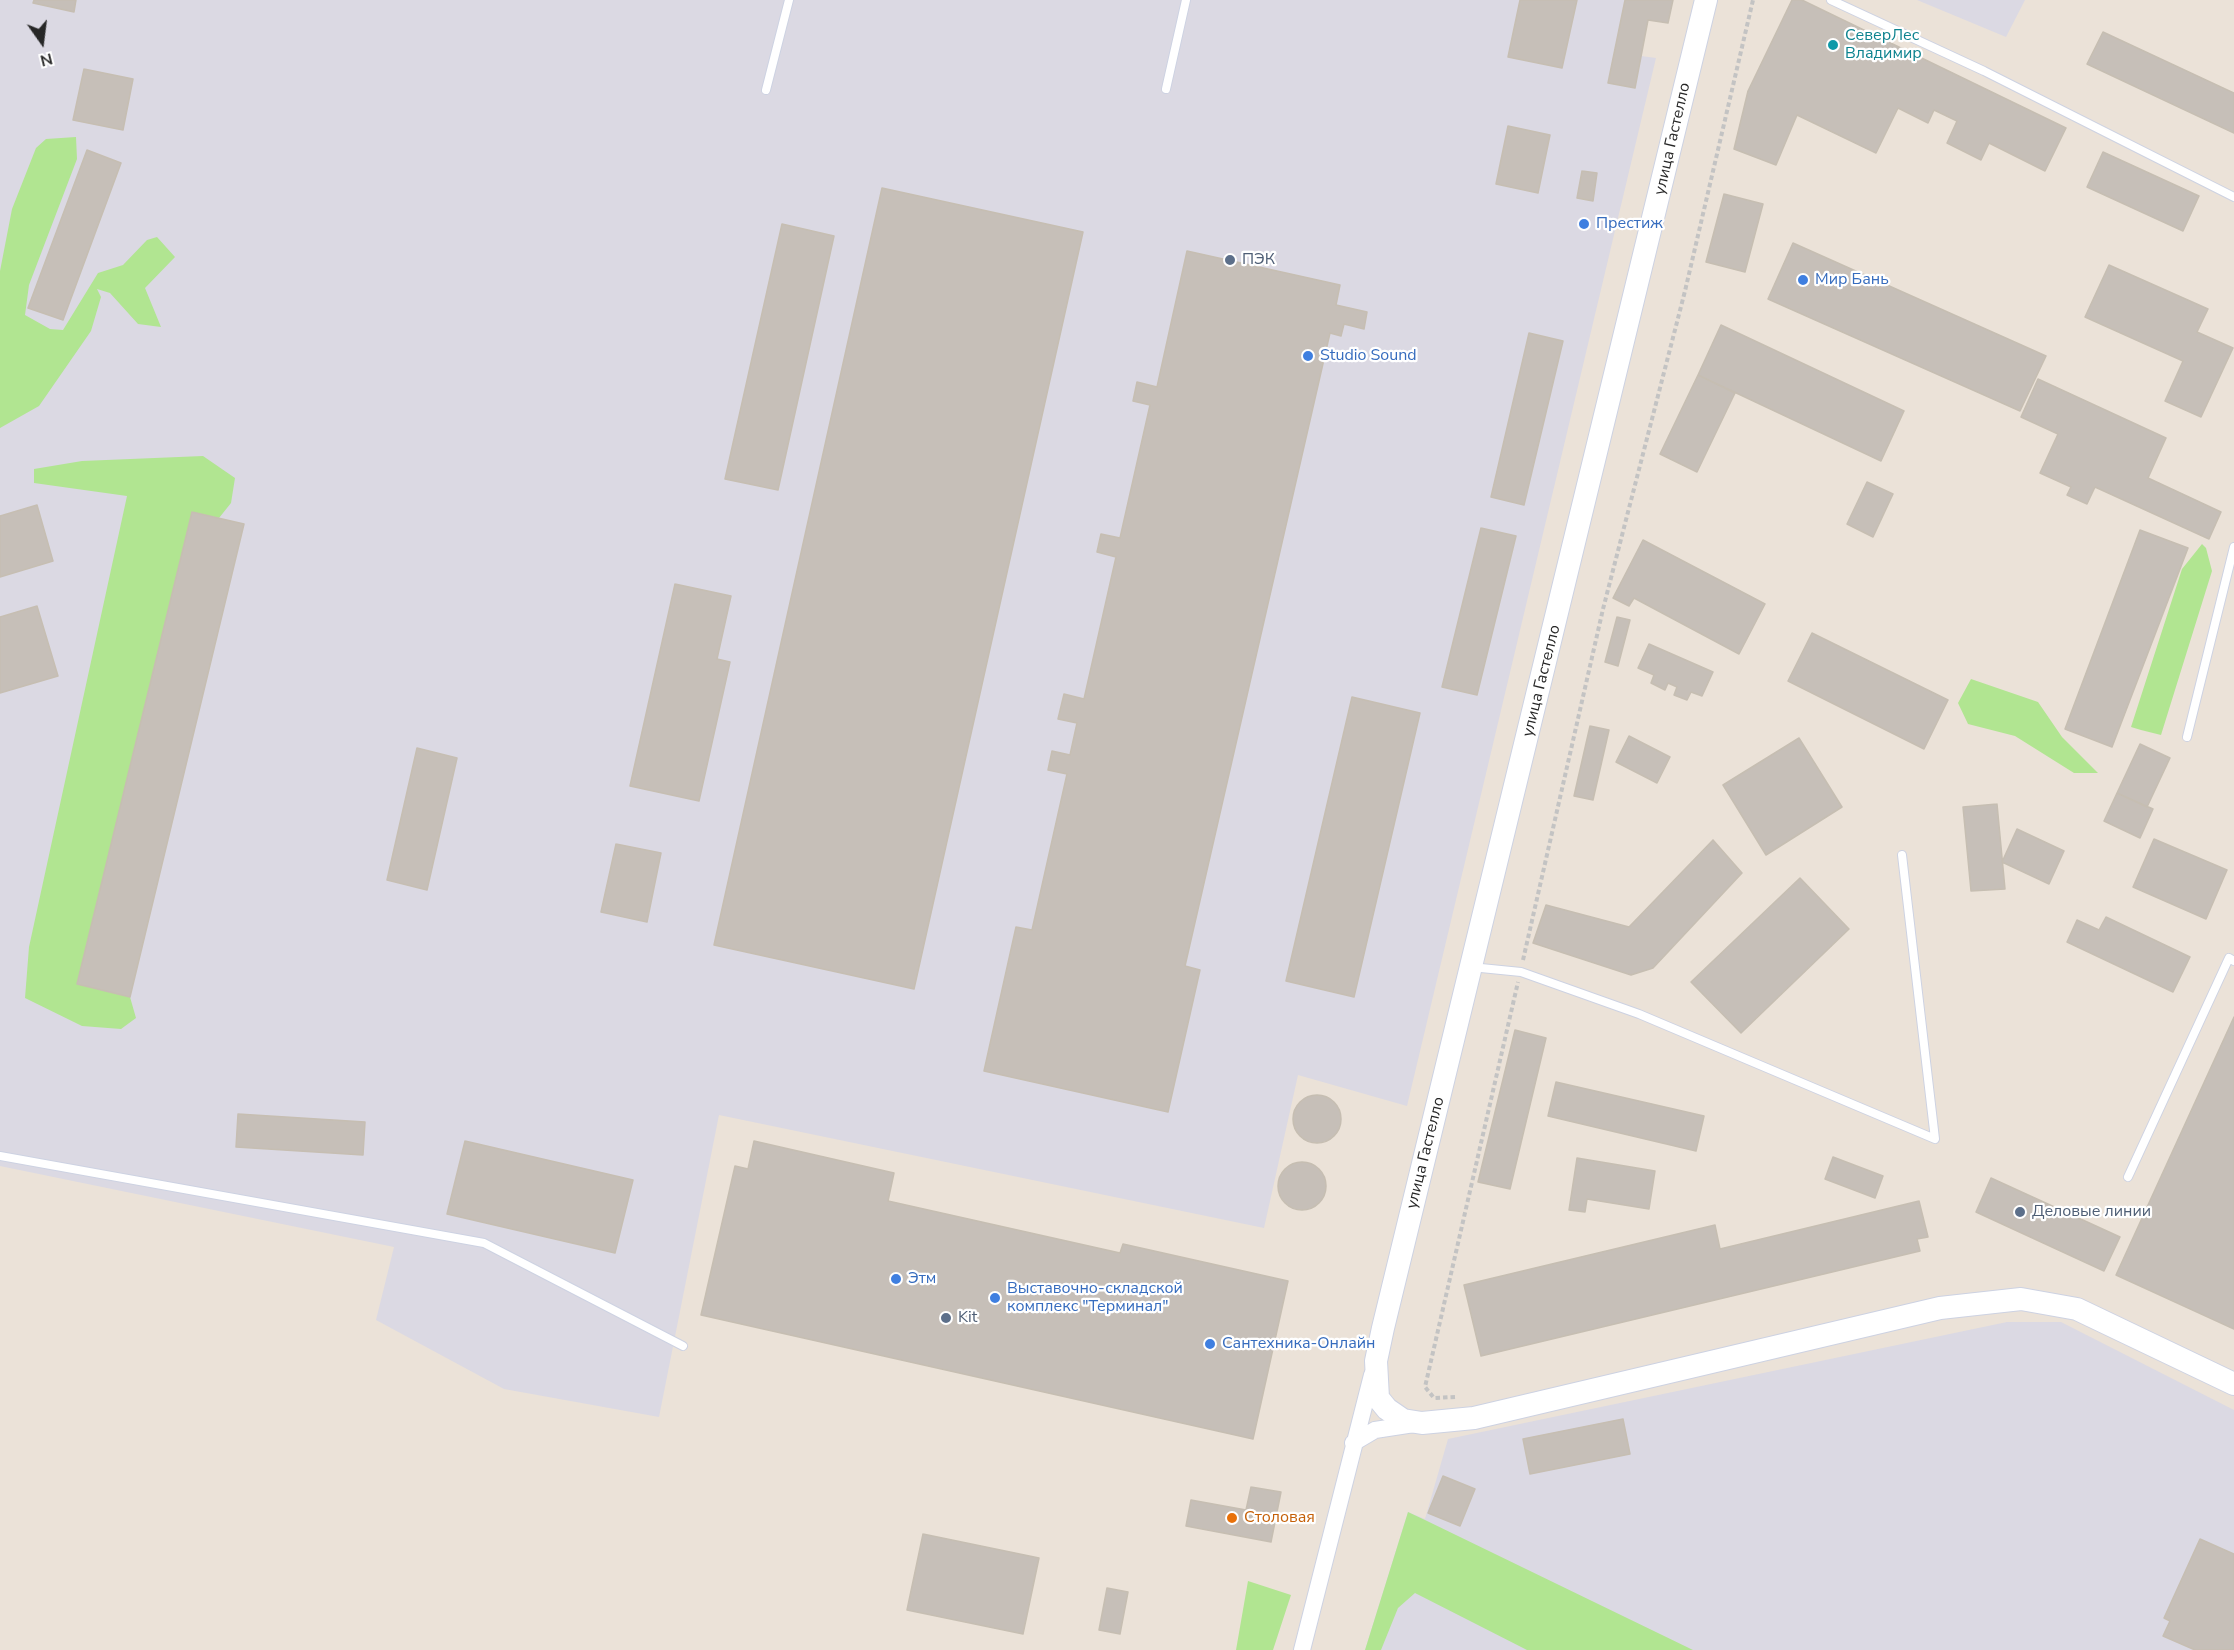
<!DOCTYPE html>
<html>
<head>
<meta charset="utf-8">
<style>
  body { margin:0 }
  #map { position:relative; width:2234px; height:1650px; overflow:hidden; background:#ebe2d8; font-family:"Nunito Sans",sans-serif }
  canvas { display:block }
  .north { position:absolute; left:12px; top:12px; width:60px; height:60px; -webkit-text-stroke:4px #fff; paint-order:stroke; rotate:166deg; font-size:16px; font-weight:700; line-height:24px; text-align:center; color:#272727 }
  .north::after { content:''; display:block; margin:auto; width:21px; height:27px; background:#272727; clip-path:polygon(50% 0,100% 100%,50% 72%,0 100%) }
</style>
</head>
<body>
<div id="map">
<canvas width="2234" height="1650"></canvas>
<div class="north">N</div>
</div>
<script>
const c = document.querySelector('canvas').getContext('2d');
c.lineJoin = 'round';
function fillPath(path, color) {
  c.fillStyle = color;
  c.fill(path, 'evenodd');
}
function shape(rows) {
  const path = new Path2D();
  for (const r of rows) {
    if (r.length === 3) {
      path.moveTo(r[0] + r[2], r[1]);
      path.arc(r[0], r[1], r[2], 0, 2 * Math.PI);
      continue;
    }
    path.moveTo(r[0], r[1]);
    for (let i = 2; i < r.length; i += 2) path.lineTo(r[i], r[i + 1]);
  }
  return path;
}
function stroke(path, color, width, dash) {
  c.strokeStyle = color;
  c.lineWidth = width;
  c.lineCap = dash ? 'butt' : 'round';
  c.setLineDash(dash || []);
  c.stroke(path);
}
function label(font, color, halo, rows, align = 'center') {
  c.font = font + ' "Nunito Sans",sans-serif';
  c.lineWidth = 4.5;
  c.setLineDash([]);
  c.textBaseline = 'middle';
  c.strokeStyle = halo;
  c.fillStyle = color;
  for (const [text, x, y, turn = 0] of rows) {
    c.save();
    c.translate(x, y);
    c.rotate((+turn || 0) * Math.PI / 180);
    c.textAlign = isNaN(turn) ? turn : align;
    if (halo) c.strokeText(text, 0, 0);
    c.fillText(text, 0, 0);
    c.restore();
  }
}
const industrial = shape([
  [0,0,1625,0,1608,83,1635,88,1641,56,1656,58,1407,1106,1298,1075,1264,1228,719,1115,659,1417,504,1389,376,1320,394,1247,0,1166],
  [1917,0,2025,0,2006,37],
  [2007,1322,2061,1322,2234,1410,2234,1650,1365,1650,1408,1512,1425,1519,1448,1439]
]);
const green = shape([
  [76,137,77,159,29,285,25,315,50,329,63,330,98,273,123,265,147,240,157,237,175,257,145,288,161,327,138,324,110,293,97,289,101,297,91,331,39,406,0,428,0,271,12,209,36,148,46,139],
  [203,456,235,478,231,503,219,518,192,512,77,984,130,997,136,1018,121,1029,82,1026,25,998,29,947,127,496,34,483,34,469,82,461],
  [2202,544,2206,548,2212,571,2161,735,2141,730,2131,727,2182,569],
  [1971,679,2038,702,2062,737,2098,773,2074,773,2015,736,1968,724,1958,703],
  [1408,1512,1425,1520,1693,1650,1527,1650,1415,1593,1398,1608,1381,1650,1365,1650],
  [1248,1581,1291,1595,1273,1650,1236,1650]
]);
const building = shape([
  [34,0,76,0,74,12,33,3,34,0],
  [1520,0,1577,0,1562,68,1508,57,1520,0],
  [1625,0,1673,0,1668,23,1648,20,1635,88,1608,83,1625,0],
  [1792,0,1802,0,2066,128,2045,171,1989,143,1981,160,1947,143,1957,121,1934,110,1928,123,1898,108,1876,153,1797,115,1776,165,1734,149,1748,91,1792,0],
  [2103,32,2234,93,2234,133,2087,64,2103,32],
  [84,69,133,79,123,130,73,120,84,69],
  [1508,126,1550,135,1538,193,1496,184,1508,126],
  [87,150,121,163,63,320,28,308,87,150],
  [2103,152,2199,196,2183,231,2087,187,2103,152],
  [1582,171,1597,173,1593,201,1577,198,1582,171],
  [882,188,1083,232,914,989,714,945,882,188],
  [1724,194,1763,204,1745,272,1706,262,1724,194],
  [782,224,834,236,778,490,725,479,782,224],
  [1793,243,2046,356,2020,411,1768,299,1793,243],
  [1187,251,1340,285,1336,305,1367,312,1364,329,1344,324,1341,336,1330,333,1185,966,1200,970,1168,1112,984,1071,1016,927,1032,930,1067,774,1048,770,1052,751,1070,755,1077,723,1058,719,1064,694,1084,699,1116,557,1097,552,1101,534,1120,538,1150,405,1133,401,1137,382,1157,387,1187,251],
  [2109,265,2208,309,2197,332,2233,348,2201,417,2165,401,2183,361,2085,317,2109,265],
  [1721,325,1904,411,1881,461,1698,375,1721,325],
  [1529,333,1563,341,1524,505,1491,497,1529,333],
  [1698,375,1735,393,1697,472,1660,454,1698,375],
  [2038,379,2166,438,2148,478,2221,512,2209,539,2095,487,2087,504,2067,495,2071,487,2040,473,2058,434,2021,417,2038,379],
  [1867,482,1893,494,1873,537,1847,524,1867,482],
  [37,505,53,561,0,577,0,516,37,505],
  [192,512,244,524,130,997,77,984,192,512],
  [1481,528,1516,536,1477,695,1442,687,1481,528],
  [2140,530,2188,548,2112,747,2065,729,2140,530],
  [1643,540,1765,604,1739,654,1634,598,1629,606,1613,598,1643,540],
  [675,584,731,596,717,659,730,662,699,801,630,786,675,584],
  [37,606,58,676,0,693,0,617,37,606],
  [1617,617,1630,620,1618,666,1605,662,1617,617],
  [1812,633,1948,700,1924,749,1788,681,1812,633],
  [1649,644,1713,672,1702,696,1691,692,1687,700,1674,695,1677,687,1668,683,1665,690,1651,683,1654,675,1638,668,1649,644],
  [1352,697,1420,713,1354,997,1286,981,1352,697],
  [1590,726,1609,730,1593,800,1574,796,1590,726],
  [1629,736,1670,757,1657,783,1616,762,1629,736],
  [1799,738,1842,807,1766,855,1723,785,1799,738],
  [2140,744,2170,758,2147,807,2117,793,2140,744],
  [417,748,457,758,427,890,387,880,417,748],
  [2117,793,2153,809,2140,838,2104,821,2117,793],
  [1997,804,2005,889,1971,891,1963,807,1997,804],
  [2017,829,2064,851,2049,884,2002,862,2017,829],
  [2154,839,2227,870,2206,919,2133,887,2154,839],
  [1713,840,1742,873,1653,968,1631,975,1533,943,1546,905,1629,927,1713,840],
  [616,844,661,853,647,922,601,912,616,844],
  [1800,878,1849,929,1741,1033,1691,982,1800,878],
  [2106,917,2190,957,2173,992,2067,942,2077,920,2099,930,2106,917],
  [2234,1017,2234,1329,2116,1275,2234,1017],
  [1515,1030,1546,1038,1510,1189,1478,1182,1515,1030],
  [1556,1082,1704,1116,1696,1151,1548,1116,1556,1082],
  [1317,1119,24],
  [238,1114,365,1122,363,1155,236,1147,238,1114],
  [465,1141,633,1180,615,1253,447,1214,465,1141],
  [754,1141,894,1173,888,1201,1120,1253,1123,1244,1288,1281,1253,1439,701,1315,735,1166,748,1169,754,1141],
  [1833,1157,1883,1176,1875,1198,1825,1179,1833,1157],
  [1577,1158,1655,1171,1649,1209,1587,1199,1585,1212,1569,1210,1577,1158],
  [1302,1186,24],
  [1991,1178,2120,1237,2104,1271,1976,1212,1991,1178],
  [1919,1201,1928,1237,1917,1239,1920,1251,1481,1356,1464,1285,1715,1225,1720,1249,1919,1201],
  [1623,1419,1630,1454,1530,1474,1523,1439,1623,1419],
  [1443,1476,1475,1489,1460,1526,1428,1513,1443,1476],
  [1251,1487,1281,1492,1271,1542,1186,1526,1191,1500,1246,1510,1251,1487],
  [923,1534,1039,1558,1023,1634,907,1610,923,1534],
  [2200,1539,2234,1554,2234,1650,2195,1650,2163,1636,2170,1621,2164,1618,2200,1539],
  [1107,1588,1128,1592,1120,1634,1099,1630,1107,1588]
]);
const path = shape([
  [1523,960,1603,609,1685,291,1753,0],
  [1455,1397,1434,1398,1425,1387,1518,982]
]);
const lane = shape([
  [1831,0,1984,71,2234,197],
  [1166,89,1186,0],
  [766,90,789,0],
  [2187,737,2234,547],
  [1471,967,1521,972,1639,1014,1935,1139,1902,855],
  [0,1156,484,1243,683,1346],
  [2128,1177,2229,958,2234,961]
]);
const street = shape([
  [1353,1443,1375,1430,1414,1424],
  [1302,1650,1372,1375]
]);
const secondary = shape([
  [1706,0,1383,1328,1376,1361,1378,1398,1387,1409,1403,1420,1422,1423,1474,1418,1940,1308,2021,1299,2077,1309,2234,1384]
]);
const markers = [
  [1833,45,6,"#0f9aa8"],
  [1584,224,6,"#3f7fe0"],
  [1230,260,6,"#5c6f8a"],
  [1803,280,6,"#3f7fe0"],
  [1308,356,6,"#3f7fe0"],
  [2020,1212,6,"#5c6f8a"],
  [896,1279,6,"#3f7fe0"],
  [995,1298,6,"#3f7fe0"],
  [946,1318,6,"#5c6f8a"],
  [1210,1344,6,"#3f7fe0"],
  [1232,1518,6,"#e8710a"]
];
const cultureNames = [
  ["СеверЛес",1845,36],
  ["Владимир",1845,54]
];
const streetNames = [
  ["улица Гастелло",1673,139,-77],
  ["улица Гастелло",1542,681,-76],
  ["улица Гастелло",1426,1153,-76]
];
const shopNames = [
  ["Престиж",1596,224],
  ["Мир Бань",1815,280],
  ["Studio Sound",1320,356],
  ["Этм",908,1279],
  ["Выставочно-складской",1007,1289],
  ["комплекс \"Терминал\"",1007,1307],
  ["Сантехника-Онлайн",1222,1344]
];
const serviceNames = [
  ["ПЭК",1242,260],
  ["Деловые линии",2032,1212],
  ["Kit",958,1318]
];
const foodNames = [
  ["Столовая",1244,1518]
];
fillPath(industrial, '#dbd9e3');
fillPath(green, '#b1e591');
fillPath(building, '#c6bfb8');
stroke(building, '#c6beb2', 1.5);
stroke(lane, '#cdd2e2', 10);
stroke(street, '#cdd2e2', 18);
stroke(secondary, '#cdd2e2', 24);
stroke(path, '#c3c3c3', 4, [4.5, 3]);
stroke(lane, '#fff', 8);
stroke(street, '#fff', 16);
stroke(secondary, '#fff', 22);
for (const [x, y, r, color] of markers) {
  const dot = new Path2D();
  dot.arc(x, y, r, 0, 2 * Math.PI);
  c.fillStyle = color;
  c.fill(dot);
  stroke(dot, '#fff', 2);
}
label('16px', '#0d838f', '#fff', cultureNames, 'left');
label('16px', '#272727', '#fff', streetNames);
label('16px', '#366cbe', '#fff', shopNames, 'left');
label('16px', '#4e5e75', '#fff', serviceNames, 'left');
label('16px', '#c56008', '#fff', foodNames, 'left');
</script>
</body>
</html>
